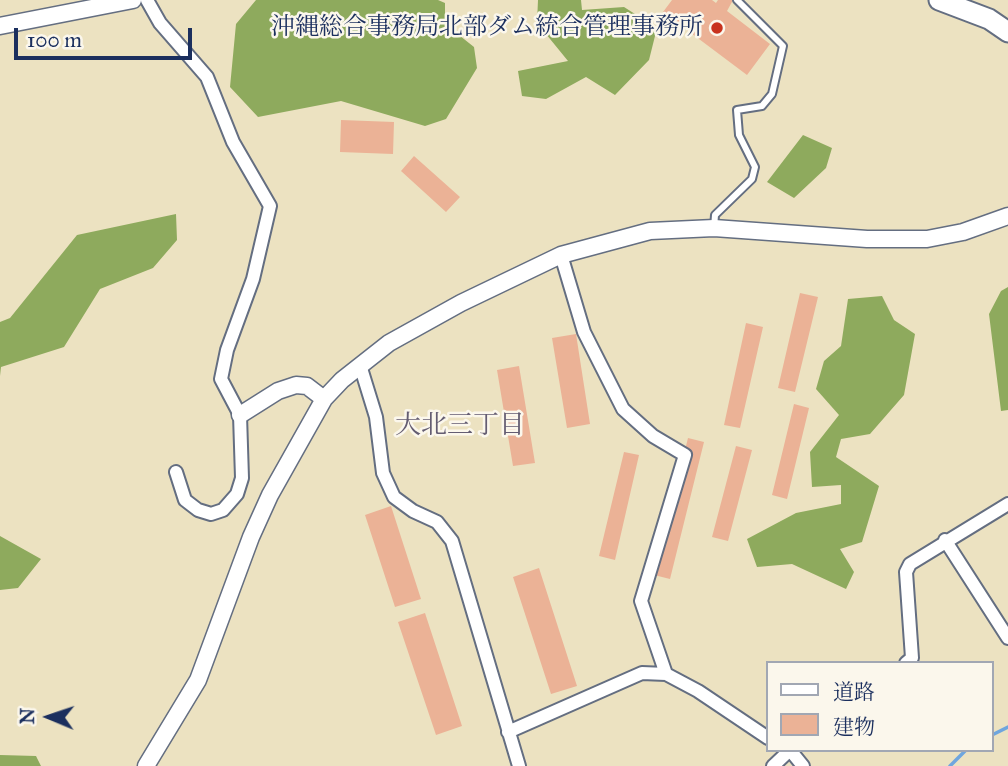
<!DOCTYPE html>
<html>
<head>
<meta charset="utf-8">
<style>
  body { margin:0 }
  #map { position:relative; width:1008px; height:766px; overflow:hidden; background:#ece2c1; font-family:"IM FELL Great Primer","Noto Serif JP",serif }
  canvas { display:block }
  .legend { position:absolute; left:766px; top:661px; width:228px; height:91px; box-sizing:border-box; background:#fbf7ec; border:2px solid #a1a7b3; margin:0; padding:9px 12px; list-style:none; font-size:21px; color:#1b2f5e }
  .legend li { display:flex; align-items:center; gap:14px; height:35px }
  .legend b { width:35px; border:2px solid #a1a7b3 }
  .north { position:absolute; left:14px; top:682px; width:70px; height:70px; -webkit-text-stroke:5px #fbf7ec; paint-order:stroke; rotate:272deg; font-size:19px; font-weight:700; line-height:28px; text-align:center; color:#1b2f5e }
  .north::after { content:''; display:block; margin:auto; width:24px; height:32px; background:#1b2f5e; clip-path:polygon(50% 0,100% 100%,50% 72%,0 100%) }
  .scale { position:absolute; left:14px; top:28px; width:178px; height:32px; box-sizing:border-box; border:4px solid #1b2f5e; border-top:0; padding-left:9px; font-size:21px; line-height:24px; white-space:nowrap; color:#1b2f5e; -webkit-text-stroke:5px #fbf7ec; paint-order:stroke }
</style>
</head>
<body>
<div id="map">
<canvas width="1008" height="766"></canvas>
<ul class="legend">
<li><b style="height:9px;background:#fff"></b>道路</li>
<li><b style="height:19px;background:#ebb296"></b>建物</li>
</ul>
<div class="north">N</div>
<div class="scale">100 m</div>
</div>
<script>
const c = document.querySelector('canvas').getContext('2d');
c.lineJoin = 'round';
function fillPath(path, color) {
  c.fillStyle = color;
  c.fill(path, 'evenodd');
}
function shape(rows) {
  const path = new Path2D();
  for (const r of rows) {
    path.moveTo(r[0], r[1]);
    for (let i = 2; i < r.length; i += 2) path.lineTo(r[i], r[i + 1]);
  }
  return path;
}
function stroke(path, color, width, dash) {
  c.strokeStyle = color;
  c.lineWidth = width;
  c.lineCap = dash ? 'butt' : 'round';
  c.setLineDash(dash || []);
  c.stroke(path);
}
function label(font, color, halo, rows, align = 'center') {
  c.font = font + ' "IM FELL Great Primer","Noto Serif JP",serif';
  c.lineWidth = 5;
  c.setLineDash([]);
  c.textBaseline = 'middle';
  c.strokeStyle = halo;
  c.fillStyle = color;
  for (const [text, x, y, turn = 0] of rows) {
    c.save();
    c.translate(x, y);
    c.rotate((+turn || 0) * Math.PI / 180);
    c.textAlign = isNaN(turn) ? turn : align;
    if (halo) c.strokeText(text, 0, 0);
    c.fillText(text, 0, 0);
    c.restore();
  }
}
const forest = shape([
  [256,0,438,0,445,3,445,24,474,47,477,68,446,119,425,126,341,101,258,117,230,87,236,24],
  [538,0,581,0,582,10,624,7,657,28,649,60,615,95,586,77,546,99,522,96,518,71,568,61,537,23],
  [803,135,832,148,826,168,794,198,767,182],
  [176,214,177,240,153,268,100,289,64,347,1,367,0,376,0,322,10,318,77,235],
  [1008,287,1008,410,1001,411,989,314,1001,291],
  [882,296,894,320,915,334,904,395,870,434,841,439,836,457,879,486,862,542,840,549,854,572,846,589,792,564,757,567,747,539,796,513,841,504,841,485,812,487,810,452,839,415,816,389,824,361,841,346,848,299],
  [0,536,41,559,18,588,0,590],
  [0,755,36,756,41,766,0,766]
]);
const stream = shape([
  [992,735,1008,727],
  [950,766,966,750]
]);
const building = shape([
  [672,0,712,0,716,3,718,0,733,0,727,11,770,44,747,75,663,12],
  [341,120,394,122,393,154,340,152],
  [414,156,460,197,446,212,401,171],
  [800,293,818,297,795,392,778,388],
  [746,323,763,327,740,428,724,425],
  [576,334,590,424,567,428,552,338],
  [519,366,535,463,513,466,497,370],
  [794,404,809,408,787,499,772,495],
  [688,438,704,442,670,579,654,575],
  [736,446,752,450,728,541,712,537],
  [624,452,639,455,615,560,599,556],
  [391,506,421,599,395,607,365,515],
  [539,568,577,686,551,694,513,577],
  [425,613,462,726,436,735,398,622]
]);
const service = shape([
  [714,228,715,215,752,179,755,167,739,135,737,110,762,106,772,94,783,46,737,0]
]);
const minor = shape([
  [147,0,160,23,207,77,233,142,270,206,253,279,227,350,221,379,240,415,242,478,237,494,223,510,211,514,198,510,185,500,176,472],
  [561,255,584,332,623,409,653,436,685,455,641,601,666,674],
  [360,365,376,417,383,473,394,497,413,511,437,522,452,541,519,766],
  [945,540,1008,638],
  [906,663,912,658,906,572,910,564,1008,504],
  [508,732,642,673,666,674,698,691,768,738],
  [790,750,803,766],
  [773,766,790,750]
]);
const tertiary = shape([
  [0,26,133,0],
  [240,415,278,391,296,385,307,386,324,399],
  [146,766,198,680,251,537,270,495,324,399,342,380,389,343,461,303,561,255,650,231,714,228,867,239,927,239,963,232,1008,216]
]);
const primary = shape([
  [939,0,989,19,1008,32]
]);
const markers = [
  [717,28,7,"#c8321e"]
];
const poiNames = [
  ["沖縄総合事務局北部ダム統合管理事務所",703,28]
];
const neighbourhoodNames = [
  ["大北三丁目",460,427]
];
fillPath(forest, '#8eaa5d');
stroke(stream, '#6fa6de', 3.5);
fillPath(building, '#ebb296');
stroke(service, '#646e81', 10);
stroke(minor, '#646e81', 16);
stroke(tertiary, '#646e81', 19);
stroke(primary, '#646e81', 23);
stroke(service, '#fff', 6);
stroke(minor, '#fff', 12);
stroke(tertiary, '#fff', 16);
stroke(primary, '#fff', 19);
for (const [x, y, r, color] of markers) {
  const dot = new Path2D();
  dot.arc(x, y, r, 0, 2 * Math.PI);
  c.fillStyle = color;
  c.fill(dot);
  stroke(dot, '#fbf7ec', 2.5);
}
label('24px', '#1b2f5e', '#fbf7ec', poiNames, 'right');
label('26px', '#645d72', '#fbf7ec', neighbourhoodNames);
</script>
</body>
</html>
